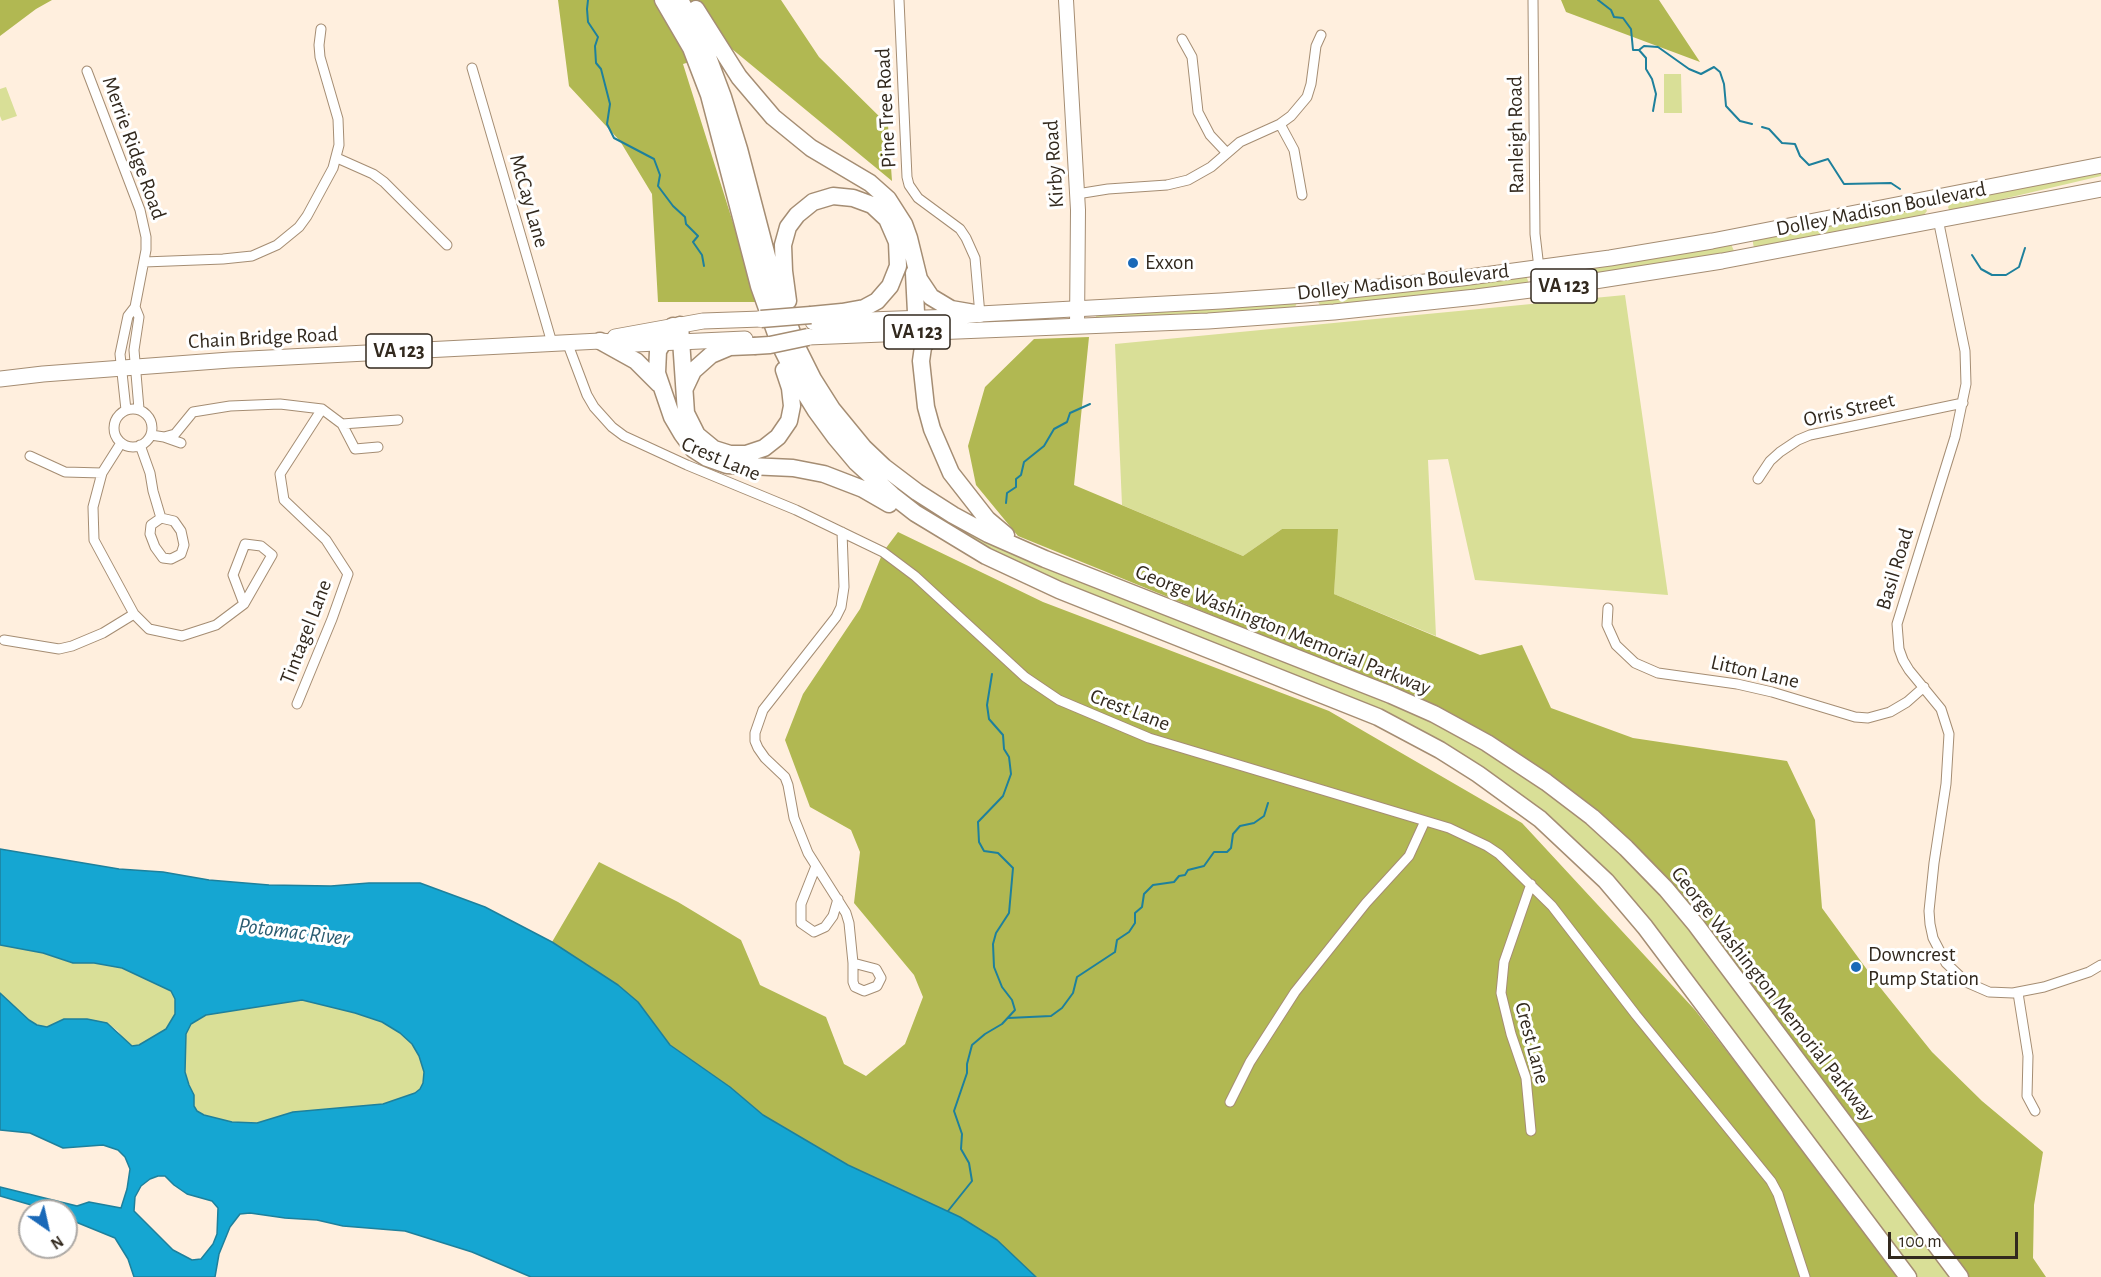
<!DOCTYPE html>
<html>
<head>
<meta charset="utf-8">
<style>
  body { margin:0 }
  #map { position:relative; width:2101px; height:1277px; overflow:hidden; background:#ffefde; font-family:"Alegreya Sans",sans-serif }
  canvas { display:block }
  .north { position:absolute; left:18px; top:1199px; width:60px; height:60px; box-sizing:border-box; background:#fff; border:2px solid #ada9a5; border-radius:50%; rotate:146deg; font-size:16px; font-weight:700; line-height:24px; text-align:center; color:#32291e }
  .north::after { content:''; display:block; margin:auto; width:21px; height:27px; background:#1a69b8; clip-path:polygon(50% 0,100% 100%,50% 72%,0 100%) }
  .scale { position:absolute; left:1888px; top:1232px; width:130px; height:27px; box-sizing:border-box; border:3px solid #32291e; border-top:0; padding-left:8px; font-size:18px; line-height:21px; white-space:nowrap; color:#32291e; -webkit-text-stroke:4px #fff; paint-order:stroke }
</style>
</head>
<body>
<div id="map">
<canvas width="2101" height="1277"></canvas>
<div class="north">N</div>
<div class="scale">100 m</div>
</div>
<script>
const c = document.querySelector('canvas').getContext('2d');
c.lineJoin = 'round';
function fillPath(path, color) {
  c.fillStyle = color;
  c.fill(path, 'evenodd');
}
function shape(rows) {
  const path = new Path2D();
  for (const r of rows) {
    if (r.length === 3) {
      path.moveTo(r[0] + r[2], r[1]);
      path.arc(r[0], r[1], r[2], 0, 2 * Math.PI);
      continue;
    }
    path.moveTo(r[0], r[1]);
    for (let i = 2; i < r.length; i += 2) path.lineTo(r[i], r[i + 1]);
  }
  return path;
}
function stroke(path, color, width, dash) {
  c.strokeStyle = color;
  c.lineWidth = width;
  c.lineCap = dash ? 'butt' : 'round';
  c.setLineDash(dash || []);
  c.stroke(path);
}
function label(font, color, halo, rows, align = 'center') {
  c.font = font + ' "Alegreya Sans",sans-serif';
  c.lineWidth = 6;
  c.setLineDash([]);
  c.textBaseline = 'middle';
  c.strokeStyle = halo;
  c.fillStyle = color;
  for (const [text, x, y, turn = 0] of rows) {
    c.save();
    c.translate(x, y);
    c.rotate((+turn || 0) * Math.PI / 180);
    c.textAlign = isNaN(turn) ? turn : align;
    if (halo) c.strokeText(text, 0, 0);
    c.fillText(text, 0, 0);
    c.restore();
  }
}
const green = shape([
  [1664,74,1681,74,1682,113,1664,113],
  [6,87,17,116,2,121,0,116,0,89],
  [2101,170,2101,176,1956,210,1949,210,1948,207,1951,203],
  [1924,205,1927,211,1922,217,1754,248,1753,243,1753,240],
  [1731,244,1734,251,1731,254,1554,281,1549,275,1551,272],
  [1526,275,1529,284,1321,307,1317,300],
  [1625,295,1668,595,1475,580,1448,459,1428,460,1436,636,1334,594,1337,529,1282,529,1243,556,1122,505,1115,344],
  [1297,303,1295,307,1238,313,1098,319,1094,314],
  [858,448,917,497,1428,716,1542,784,1653,881,1955,1277,1916,1277,1657,933,1456,753,1023,569,951,531,891,490],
  [0,945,43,953,72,963,94,963,122,968,171,991,176,999,175,1014,167,1029,157,1036,139,1045,132,1046,124,1040,118,1031,107,1023,87,1019,64,1019,47,1027,37,1025,29,1020,0,993],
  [302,1000,355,1013,382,1022,400,1033,412,1044,419,1056,424,1072,423,1083,420,1089,415,1093,383,1104,293,1112,257,1123,232,1122,204,1115,197,1111,194,1106,194,1095,189,1085,185,1072,186,1034,191,1024,206,1015]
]);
const forest = shape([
  [0,0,52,0,36,9,0,36],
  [558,0,781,0,819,57,888,125,892,181,732,49,683,64,758,302,658,302,652,194,620,141,569,86],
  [1561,0,1659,0,1700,62,1566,12],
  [1089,337,1074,485,1243,556,1282,529,1338,529,1334,594,1480,655,1522,645,1551,708,1633,738,1787,761,1815,820,1822,908,1879,986,1932,1052,1982,1101,2043,1152,2034,1205,2033,1258,2046,1277,1966,1277,1709,932,1554,781,1244,628,1018,536,976,485,968,446,985,387,1034,339],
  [898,532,1043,602,1329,711,1522,823,1695,1010,1901,1277,1036,1277,997,1240,960,1217,848,1165,763,1115,730,1087,670,1045,618,985,552,942,599,862,678,902,741,940,760,985,826,1017,844,1064,866,1076,905,1044,923,997,914,975,854,903,860,852,851,830,810,807,785,740,803,694,860,609,883,552]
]);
const water = shape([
  [0,849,119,869,163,872,209,880,269,885,331,886,369,883,420,883,485,907,552,942,618,985,638,1002,670,1045,730,1087,763,1115,848,1165,960,1217,997,1240,1036,1277,531,1277,472,1252,405,1231,343,1226,317,1220,285,1218,250,1213,240,1214,230,1227,219,1254,215,1277,134,1277,128,1259,115,1238,66,1218,66,1211,52,1211,0,1196,0,1187,77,1206,89,1202,121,1208,127,1189,130,1169,125,1157,118,1150,103,1145,63,1148,30,1133,0,1130,0,993,29,1020,37,1025,47,1027,64,1019,87,1019,107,1023,132,1046,139,1045,166,1029,175,1014,175,999,171,991,122,968,94,963,73,963,43,953,0,945,0,849],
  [302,1000,355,1013,382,1022,400,1033,412,1044,419,1056,424,1072,423,1083,420,1089,415,1093,383,1104,293,1112,257,1123,232,1122,204,1115,197,1111,194,1106,194,1095,189,1085,185,1072,186,1034,191,1024,206,1015,302,1000],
  [158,1176,165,1176,174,1185,187,1194,212,1201,218,1208,217,1234,213,1244,201,1259,192,1260,173,1250,134,1211,135,1197,141,1186,150,1179,158,1176]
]);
const stream = shape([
  [588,0,587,9,588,22,598,37,595,46,596,63,601,69,610,104,607,124,614,138,654,159,660,175,658,186,673,206,685,217,686,224,698,236,693,242,702,255,704,266],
  [1598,0,1611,10,1614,17,1623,18,1631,29,1633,50,1639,50,1644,46,1658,47,1689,69,1701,74,1714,67,1720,72,1724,84,1726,106,1740,121,1752,124],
  [1639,50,1646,58,1646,69,1652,79,1656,94,1653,111],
  [1762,127,1769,129,1782,143,1795,144,1800,156,1809,165,1828,159,1844,184,1891,183,1900,189],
  [1972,255,1981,269,1992,275,2006,275,2019,267,2025,248],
  [1006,503,1007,493,1016,487,1016,479,1021,475,1024,462,1044,446,1054,429,1067,422,1070,413,1090,404],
  [1008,1018,1051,1016,1062,1008,1073,993,1077,977,1115,952,1117,940,1129,932,1135,923,1135,913,1142,907,1144,894,1153,885,1174,882,1179,876,1185,875,1188,870,1204,866,1214,852,1227,852,1231,848,1233,834,1240,826,1254,823,1264,816,1268,803],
  [948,1211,972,1181,969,1163,961,1149,962,1134,954,1111,967,1073,967,1064,972,1045,985,1034,1002,1024,1015,1010,1012,1000,1002,987,994,967,993,944,996,933,1009,913,1013,868,998,853,984,851,979,842,978,822,1003,796,1011,774,1009,757,1004,749,1003,735,989,719,987,705,992,674]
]);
const street = shape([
  [899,0,907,177,909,185,918,198,960,229,966,238,975,258,980,315],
  [1533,0,1535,234,1539,268],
  [1182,39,1192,57,1198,112,1210,135,1226,152],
  [472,68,552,343],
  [87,71,140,210,146,237,146,250,135,307,128,316,120,354,126,410],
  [1280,124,1294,150,1302,195],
  [337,158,373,174,384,182,447,245],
  [1077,194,1108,189,1167,185,1188,180,1211,167,1240,142,1280,124,1291,116,1307,97,1311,84,1316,46,1321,35],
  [1938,219,1965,351,1966,384,1955,437,1897,624,1899,649,1903,660,1909,670,1941,709,1949,734,1946,784,1934,863,1929,911,1930,924,1933,938,1946,963,1966,982,1989,992,2013,993,2044,987,2089,972,2101,965],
  [144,262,223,259,252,256,277,245,299,227,307,216,333,168,339,145,338,119,320,57,319,45,321,29],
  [135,307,139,317,134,350,139,409],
  [567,342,587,395,594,407,612,427,624,436,687,465,796,510,883,552,915,576,1025,677,1059,700,1149,738,1449,828,1487,846,1499,854,1552,906,1636,1015,1771,1181,1778,1194,1805,1277],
  [133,428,19],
  [342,424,355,449,378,447],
  [151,435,164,437,175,434,193,412,230,406,280,404,322,409,342,424,398,420],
  [164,437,181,443],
  [121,443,102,473,93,507,94,540,134,614,149,629,182,636,216,625,244,604],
  [140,445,150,473,153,491,161,518,151,525,150,534,155,547,163,558,171,559,181,554,184,545,181,531,174,521,161,518],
  [30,456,65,472,102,473],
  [1758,479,1770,461,1780,452,1798,440,1810,435,1963,403],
  [842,532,844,587,841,607,836,617,763,710,755,733,755,741,758,748,765,758,785,777,788,785,794,818,808,853,846,913,849,923,853,963],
  [245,544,261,546,272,555,244,604,233,575,245,544],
  [1608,608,1607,625,1616,645,1635,663,1658,673,1737,684,1772,692,1855,717,1868,718,1890,712,1907,702,1924,687],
  [4,640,59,649,72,646,103,633,134,614],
  [297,704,332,619,348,574,326,540,284,500,280,474,322,409],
  [816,866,801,904,801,923,814,932,825,927,833,916,838,899],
  [1531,884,1504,962,1501,993,1511,1034,1526,1078,1531,1131],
  [853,963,876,969,881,978,877,986,864,991,855,987,853,982,853,963],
  [2018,993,2028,1056,2027,1096,2035,1111],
  [1230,1102,1250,1062,1295,992,1366,903,1409,856,1425,821]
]);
const secondary = shape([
  [1066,0,1078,210,1077,326]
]);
const primary = shape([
  [813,322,954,317,980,314,1221,301,1305,295,1462,278,1610,258,1712,241,2101,165],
  [615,337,703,321,761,319],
  [808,337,1208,321,1334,312,1476,297,1569,285,1722,261,2101,189],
  [0,379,43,374,230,360,600,341,635,344,745,339]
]);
const highway = shape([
  [663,0,691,48,709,95,759,286,780,345,800,385,816,411,835,437,856,462,892,495,915,513,986,556,1059,590,1378,717,1440,750,1478,774,1540,819,1606,881,1645,927,1908,1277],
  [680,0,702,41,723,97,739,149,774,283,798,349,813,379,832,409,864,448,884,467,917,492,953,515,988,534,1045,559,1391,695,1434,714,1487,743,1546,782,1592,817,1626,848,1666,889,1696,925,1960,1277],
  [696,9,739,77,773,117,811,148,870,183,888,199,904,224,909,238,919,279,931,297,951,309,980,314],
  [914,273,917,332],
  [788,301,784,271,783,245,788,227,797,215,813,202,833,196,853,198,872,205,887,219,897,242,898,266,890,286,877,301,864,308,842,312,811,315],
  [680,325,686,413,697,435,714,449,730,454,746,454,764,448,778,437,789,421,792,406,790,388,784,370],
  [673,326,658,351,657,373,672,417,682,434,693,449,707,458,727,465,793,468,824,474,863,489,889,504],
  [934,332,923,347,921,361,926,407,932,429,951,473,987,519,1006,535],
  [600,341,636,361,659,384],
  [685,388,693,371,711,355,730,347,754,346]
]);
const highwayBridge = shape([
  [761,319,811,315],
  [754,346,770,345,808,337]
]);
const markers = [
  [1133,263,6,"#1a69b8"],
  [1856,967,6,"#1a69b8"]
];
const shields = [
  [1564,286,66],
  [917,332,66],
  [399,351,66]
];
const shieldNames = [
  ["VA 123",1564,286],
  ["VA 123",917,332],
  ["VA 123",399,351]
];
const streetNames = [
  ["Pine Tree Road",886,108,-93],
  ["Ranleigh Road",1516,135,-91],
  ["Merrie Ridge Road",134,148,70],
  ["Kirby Road",1054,164,-94],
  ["McCay Lane",529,201,74],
  ["Dolley Madison Boulevard",1881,209,-11],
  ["Dolley Madison Boulevard",1403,282,-6],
  ["Chain Bridge Road",263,338,-3],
  ["Orris Street",1849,410,-13],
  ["Crest Lane",721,459,23],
  ["Basil Road",1895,569,-73],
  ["George Washington Memorial Parkway",1283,630,22],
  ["Tintagel Lane",306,632,-69],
  ["Litton Lane",1755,672,13],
  ["Crest Lane",1130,710,21],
  ["George Washington Memorial Parkway",1773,994,52],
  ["Crest Lane",1532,1043,75]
];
const poiNames = [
  ["Exxon",1145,263],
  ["Downcrest",1868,955],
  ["Pump Station",1868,979]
];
const waterNames = [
  ["Potomac River",294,932,7]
];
fillPath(green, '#d9df97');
fillPath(forest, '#b1b852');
fillPath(water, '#15a6d2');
stroke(water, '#1e809c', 1.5);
stroke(stream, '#1e809c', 2);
stroke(street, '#a58d73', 11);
stroke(secondary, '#a58d73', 16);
stroke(primary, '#a58d73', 17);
stroke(highway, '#a58d73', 19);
stroke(street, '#fff', 9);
stroke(secondary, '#fff', 14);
stroke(primary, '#fff', 15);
stroke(highway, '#fff', 16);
stroke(highwayBridge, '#a58d73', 19, []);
stroke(highwayBridge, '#fff', 16);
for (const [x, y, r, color] of markers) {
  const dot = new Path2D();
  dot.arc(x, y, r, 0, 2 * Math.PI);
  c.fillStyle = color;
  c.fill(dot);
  stroke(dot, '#fff', 2);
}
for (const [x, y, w] of shields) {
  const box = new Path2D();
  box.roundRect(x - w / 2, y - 17, w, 34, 4.5);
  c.fillStyle = '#fff';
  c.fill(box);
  stroke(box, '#32291e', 1.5);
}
label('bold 20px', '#32291e', null, shieldNames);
label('21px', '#32291e', '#fff', streetNames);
label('21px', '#32291e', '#fff', poiNames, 'left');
label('italic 22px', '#2a5c70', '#fff', waterNames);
</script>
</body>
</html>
